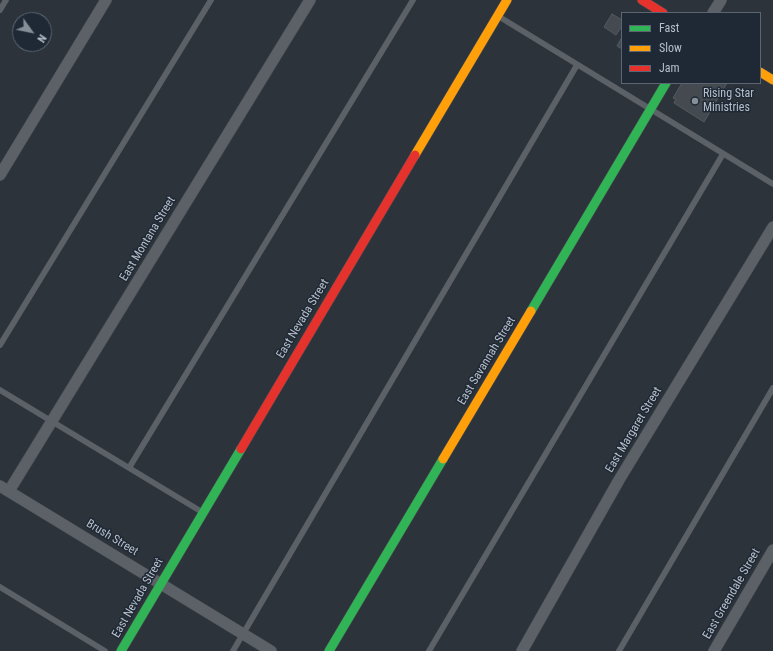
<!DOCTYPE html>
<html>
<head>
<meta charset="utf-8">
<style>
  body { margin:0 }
  #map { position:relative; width:773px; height:651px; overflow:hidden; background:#2c333a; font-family:"Roboto Condensed",sans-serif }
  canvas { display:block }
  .legend { position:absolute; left:621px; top:12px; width:140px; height:72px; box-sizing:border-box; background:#1f2935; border:1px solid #5c6571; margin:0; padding:5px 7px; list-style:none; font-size:12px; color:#b7bfca }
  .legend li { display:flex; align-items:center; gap:8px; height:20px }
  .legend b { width:20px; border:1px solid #5c6571 }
  .north { position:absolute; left:12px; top:12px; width:40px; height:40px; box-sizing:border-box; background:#1f2935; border:1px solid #5c6571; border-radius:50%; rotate:123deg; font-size:11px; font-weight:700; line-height:16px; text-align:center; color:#b7bfca }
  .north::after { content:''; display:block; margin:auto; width:14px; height:18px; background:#868e98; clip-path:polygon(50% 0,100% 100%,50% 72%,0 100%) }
</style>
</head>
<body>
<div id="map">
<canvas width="773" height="651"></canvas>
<ul class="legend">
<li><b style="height:5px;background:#30b455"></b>Fast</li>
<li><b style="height:5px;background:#ff9f0a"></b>Slow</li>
<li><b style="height:5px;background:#e5322d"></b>Jam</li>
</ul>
<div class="north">N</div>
</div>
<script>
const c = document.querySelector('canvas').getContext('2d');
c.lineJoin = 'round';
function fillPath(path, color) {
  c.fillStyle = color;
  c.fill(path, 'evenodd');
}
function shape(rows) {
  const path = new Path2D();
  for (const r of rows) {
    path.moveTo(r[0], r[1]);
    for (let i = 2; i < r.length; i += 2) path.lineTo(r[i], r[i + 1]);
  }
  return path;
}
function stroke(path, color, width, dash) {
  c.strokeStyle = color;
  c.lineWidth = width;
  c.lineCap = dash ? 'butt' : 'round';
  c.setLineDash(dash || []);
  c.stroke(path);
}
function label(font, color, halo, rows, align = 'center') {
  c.font = font + ' "Roboto Condensed",sans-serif';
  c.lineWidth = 3;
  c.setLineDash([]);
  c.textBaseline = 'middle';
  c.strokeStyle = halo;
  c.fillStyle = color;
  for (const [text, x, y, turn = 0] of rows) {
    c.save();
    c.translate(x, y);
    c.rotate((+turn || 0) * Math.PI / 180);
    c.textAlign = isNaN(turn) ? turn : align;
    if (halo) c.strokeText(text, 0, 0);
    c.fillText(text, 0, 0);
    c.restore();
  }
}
const building = shape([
  [612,14,622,20,622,26,616,35,604,27,612,14],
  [622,37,622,49,617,46,622,37],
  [682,83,727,83,704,122,674,103,676,99,673,98,682,83]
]);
const lane = shape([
  [0,10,6,0],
  [498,16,773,184],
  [0,345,211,0],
  [0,390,202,512],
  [129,468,413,0],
  [0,587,105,651],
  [233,651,577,65],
  [429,651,723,154],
  [619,651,773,388]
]);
const street = shape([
  [713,13,721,0],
  [0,175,106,0],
  [0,486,271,651],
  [9,491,310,0],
  [522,651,619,480,773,227],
  [714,651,773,550]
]);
const fast = shape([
  [531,311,666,83],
  [121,651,241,449],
  [329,651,443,459]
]);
const slow = shape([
  [760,72,773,80],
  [415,155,507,0],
  [443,459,531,311]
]);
const jam = shape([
  [642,0,663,13],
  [241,449,415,155]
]);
const markers = [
  [695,101,4,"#868e98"]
];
const poiNames = [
  ["Rising Star",703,94],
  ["Ministries",703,108]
];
const streetNames = [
  ["East Montana Street",148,239,-59],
  ["East Nevada Street",303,319,-59],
  ["East Savannah Street",487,361,-59],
  ["East Margaret Street",634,430,-59],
  ["Brush Street",112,538,31],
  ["East Greendale Street",732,594,-60],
  ["East Nevada Street",138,598,-60]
];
fillPath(building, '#444a50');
stroke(building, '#545a61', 1);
stroke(lane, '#4a4f54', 6);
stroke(street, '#4a4f54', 12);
stroke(fast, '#4a4f54', 10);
stroke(slow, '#4a4f54', 10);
stroke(jam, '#4a4f54', 10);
stroke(lane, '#5c6168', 5.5);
stroke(street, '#5c6168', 11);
stroke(fast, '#30b455', 9);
stroke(slow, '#ff9f0a', 9);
stroke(jam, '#e5322d', 9);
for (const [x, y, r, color] of markers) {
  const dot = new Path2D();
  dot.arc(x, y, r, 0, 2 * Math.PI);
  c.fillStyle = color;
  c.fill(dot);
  stroke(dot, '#1f2935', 1.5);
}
label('12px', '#b7bfca', '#1f2935', poiNames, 'left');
label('12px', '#b7bfca', '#1f2935', streetNames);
</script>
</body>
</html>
